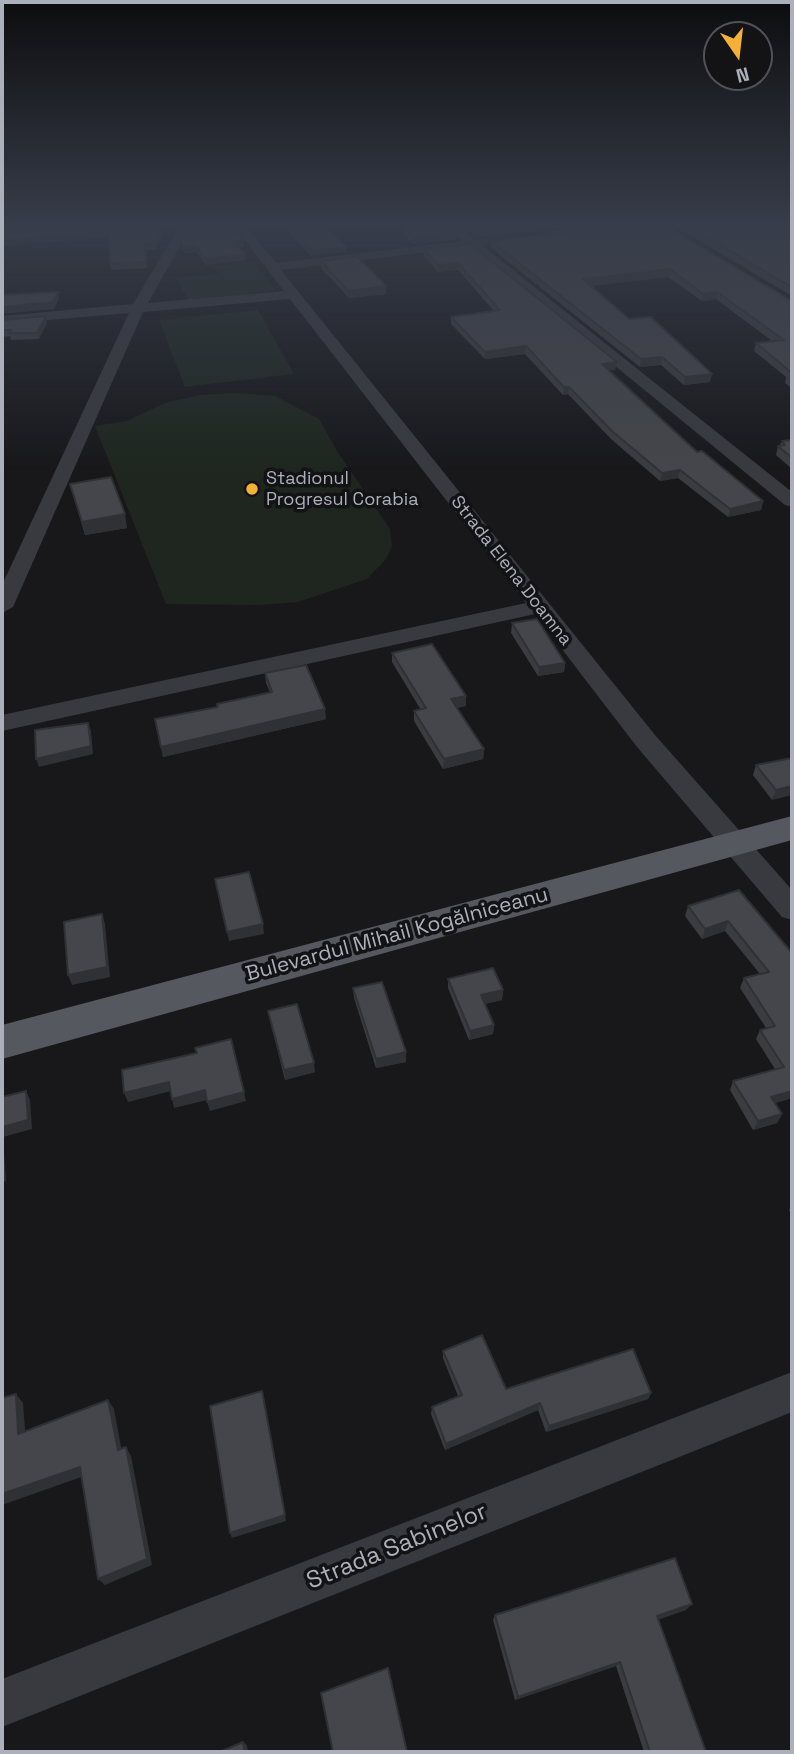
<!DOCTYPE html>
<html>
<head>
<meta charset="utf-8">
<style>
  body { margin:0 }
  #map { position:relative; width:794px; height:1754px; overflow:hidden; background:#18181b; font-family:"Space Grotesk",sans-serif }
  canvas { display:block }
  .frame { position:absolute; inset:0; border:4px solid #abb0ba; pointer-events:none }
  .north { position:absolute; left:703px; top:21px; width:70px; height:70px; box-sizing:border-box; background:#131316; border:2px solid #505258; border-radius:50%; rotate:166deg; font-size:19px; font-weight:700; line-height:28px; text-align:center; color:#abb0ba }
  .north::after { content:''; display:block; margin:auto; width:24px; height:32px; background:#f4b137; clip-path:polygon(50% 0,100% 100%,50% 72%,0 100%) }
</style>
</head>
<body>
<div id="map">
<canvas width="794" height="1754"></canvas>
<div class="frame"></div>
<div class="north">N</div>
</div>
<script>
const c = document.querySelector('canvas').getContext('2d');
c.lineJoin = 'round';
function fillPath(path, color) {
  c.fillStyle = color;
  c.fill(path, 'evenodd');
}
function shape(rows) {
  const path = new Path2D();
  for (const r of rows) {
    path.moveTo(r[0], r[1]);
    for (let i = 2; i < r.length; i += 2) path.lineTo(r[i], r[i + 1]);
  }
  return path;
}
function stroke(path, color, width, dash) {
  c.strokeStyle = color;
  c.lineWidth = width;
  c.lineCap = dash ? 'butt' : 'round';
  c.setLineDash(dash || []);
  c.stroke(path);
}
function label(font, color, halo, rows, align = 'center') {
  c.font = font + ' "Space Grotesk",sans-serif';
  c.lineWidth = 7;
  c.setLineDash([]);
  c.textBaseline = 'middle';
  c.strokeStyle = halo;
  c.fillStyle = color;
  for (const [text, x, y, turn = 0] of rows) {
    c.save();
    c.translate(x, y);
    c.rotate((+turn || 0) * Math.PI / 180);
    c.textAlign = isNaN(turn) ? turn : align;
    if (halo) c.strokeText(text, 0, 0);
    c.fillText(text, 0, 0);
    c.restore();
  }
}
const green = shape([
  [254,262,275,290,189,301,176,278,218,274,214,266],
  [258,310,294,374,185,387,159,320],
  [237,393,275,396,319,419,337,451,390,529,392,546,386,559,367,579,298,602,259,605,166,604,95,426,127,421,165,403,200,395]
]);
const minor = shape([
  [47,225,78,225,72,229,2,238,2,230,47,225],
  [180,225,192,225,148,303,284,291,233,225,245,225,276,263,462,241,444,225,457,225,475,239,487,239,489,242,483,246,792,492,792,507,785,505,470,247,281,270,655,735,792,890,792,920,782,917,637,747,535,614,2,731,2,715,526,603,290,299,143,312,13,607,2,613,2,585,129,313,2,324,2,316,133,304,180,225],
  [609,225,645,225,639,229,555,238,549,234,555,230,609,225],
  [792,1372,792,1412,2,1727,2,1679,792,1372]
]);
const major = shape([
  [792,816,792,840,2,1059,2,1025,792,816]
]);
const wall = shape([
  [166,225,156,250,146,250,147,268,111,270,109,237],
  [282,225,324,225,346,252,311,256],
  [401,225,448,225,457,232,457,239,413,244,403,234,404,228],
  [461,225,592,225,477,237],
  [664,225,792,301,792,388,785,383,786,377,754,351,756,343,772,341,716,299,702,301,668,277,590,286,629,319,712,374,710,382,684,385,661,365,640,367,491,248,491,241],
  [673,225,792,225,792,296],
  [243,241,244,247,239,247,245,254,245,260,206,265,197,252,185,253,182,248,181,242],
  [470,244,615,370,609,370,697,452,763,501,761,510,728,517,678,478,660,481,611,439,568,394,563,395,525,354,485,359,451,324,451,317,494,311,458,270,438,272,424,256,424,249],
  [321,261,386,294,349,298,321,268],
  [2,320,47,323,39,339,11,340,10,336,2,337],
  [792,440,792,469,776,455,778,446,780,445,782,441],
  [70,484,127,528,85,535],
  [512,623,565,663,564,672,538,676,511,633],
  [392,653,466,696,466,706,456,708,484,749,483,759,443,769,414,721,414,711,421,710,392,662],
  [265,673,326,719,163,757,155,719,217,707,217,704,270,692,266,683],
  [792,758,772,800,753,775,756,765],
  [739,890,792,953,792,1098,775,1103,782,1114,777,1123,753,1130,730,1090,733,1081,775,1069,756,1039,760,1030,766,1028,740,988,744,978,760,974,725,931,702,939,685,916,688,906],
  [448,979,503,990,502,1000,485,1004,494,1025,493,1034,469,1040,448,988],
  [353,988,406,1062,376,1068,354,998],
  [268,1011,315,1072,285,1080,270,1021],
  [792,1204,792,1216,789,1210],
  [443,1351,506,1389,651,1393,648,1399,546,1432,538,1410,445,1450,431,1414,432,1407,458,1396,443,1358],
  [686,1610,658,1619,706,1752,644,1752,616,1666,515,1700,493,1620,495,1615]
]);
const shadedWall = shape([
  [2,225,28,225,2,227],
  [163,225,166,225,156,250,155,244],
  [173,225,178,225,172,233,172,227],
  [530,225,592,225,477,237,477,230],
  [109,231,110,237,2,246,2,240],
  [457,232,457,239,413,244,413,237],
  [243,241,244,247,235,248,234,242],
  [196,246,197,252,185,253,184,247],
  [346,247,346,252,311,256,311,251],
  [245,254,245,260,206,265,205,259],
  [458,263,458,270,438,272,438,265],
  [670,269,668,277,582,287,583,279],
  [386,286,386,294,349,298,348,291],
  [58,292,59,299,54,309,2,314,2,307],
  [717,292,716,299,702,301,703,294],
  [46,316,47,323,39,339,37,333],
  [526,346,525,354,485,359,485,352],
  [662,357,661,365,640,367,641,359],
  [617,362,615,370,601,371,602,364],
  [712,374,710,382,684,385,685,377],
  [564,387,569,387,568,394,563,395],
  [680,470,678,478,660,481,662,473],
  [763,501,761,510,728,517,730,509],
  [125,514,127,528,85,535,82,522],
  [565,663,564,672,538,676,539,667],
  [466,696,466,706,450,709,451,699],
  [325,709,326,719,163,757,161,747],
  [88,723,91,731,93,754,39,767,36,759],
  [484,749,483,759,443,769,444,759],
  [792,786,792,795,772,800,776,790],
  [102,914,105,924,110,977,72,985,68,975],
  [728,921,725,931,702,939,705,929],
  [263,924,264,934,229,941,227,932],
  [503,990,502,1000,480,1005,481,995],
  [494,1025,493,1034,469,1040,470,1031],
  [406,1052,406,1062,376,1068,376,1059],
  [314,1063,315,1072,285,1080,284,1070],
  [169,1082,171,1091,128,1102,124,1093],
  [205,1090,207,1100,174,1108,172,1099],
  [26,1091,30,1100,32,1129,3,1137,6,1181,2,1182,2,1127],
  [792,1091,792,1098,766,1106,771,1097],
  [244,1092,246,1101,210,1111,207,1102],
  [782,1114,777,1123,753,1130,758,1121],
  [262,1391,286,1521,232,1538,230,1533],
  [651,1393,648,1399,546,1432,549,1426],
  [16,1394,23,1403,26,1442,18,1434],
  [108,1400,114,1409,123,1458,118,1450],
  [540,1403,538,1410,445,1450,446,1444],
  [126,1447,131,1456,152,1565,105,1585,98,1579],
  [80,1467,87,1475,2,1505,2,1494],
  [692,1604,686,1610,652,1622,657,1616],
  [620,1662,616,1666,515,1700,518,1697],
  [243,1742,247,1745,248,1752,245,1752]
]);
const building = shape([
  [72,225,163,225,155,244,145,244,146,262,110,264,109,231,2,240,2,235,71,226,72,225],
  [190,225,231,225,243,241,234,242,245,254,205,259,196,246,184,247,181,242,190,225],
  [286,225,324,225,346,247,311,251,286,225],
  [407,225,448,225,457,232,413,237,404,227,409,226,407,225],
  [470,225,530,225,477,230,470,225],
  [640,225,664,225,792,301,792,373,756,343,784,340,717,292,703,294,670,269,583,279,629,319,651,317,712,374,685,377,662,357,641,359,491,241,640,225],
  [686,225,792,225,792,287,686,225],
  [470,244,617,362,602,364,697,452,702,451,763,501,730,509,680,470,662,473,612,431,569,387,564,387,526,346,485,352,451,317,500,310,458,263,438,265,424,249,470,244],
  [357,256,386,286,348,291,321,261,357,256],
  [58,292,53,302,2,307,2,295,58,292],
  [46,316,37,333,9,333,11,330,2,330,2,320,46,316],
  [792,440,792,458,778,446,785,445,782,441,792,440],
  [111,477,125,514,82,522,70,484,111,477],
  [537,619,565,663,539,667,512,623,537,619],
  [432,644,466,696,451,699,484,749,444,759,414,711,426,708,392,653,432,644],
  [306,665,325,709,161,747,155,719,218,707,217,704,272,692,265,673,306,665],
  [88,723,91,746,36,759,35,730,88,723],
  [792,758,792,786,776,790,756,765,792,758],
  [249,872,263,924,227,932,215,879,249,872],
  [739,890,792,953,792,1091,771,1097,782,1114,758,1121,733,1081,784,1067,760,1030,775,1026,744,978,769,972,728,921,705,929,688,906,739,890],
  [102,914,107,967,68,975,64,922,102,914],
  [493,968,503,990,481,995,494,1025,470,1031,448,979,493,968],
  [382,982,406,1052,376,1059,353,988,382,982],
  [297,1004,314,1063,284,1070,268,1011,297,1004],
  [231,1039,244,1092,207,1102,205,1090,172,1099,169,1082,124,1093,122,1070,197,1053,195,1048,231,1039],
  [26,1091,28,1120,2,1127,2,1097,26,1091],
  [482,1335,506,1389,633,1349,651,1393,549,1426,540,1403,446,1444,432,1407,462,1395,443,1351,482,1335],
  [262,1391,285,1515,230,1533,210,1406,262,1391],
  [16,1394,18,1434,108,1400,118,1450,126,1447,147,1559,98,1579,80,1467,2,1494,2,1398,16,1394],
  [675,1558,692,1604,657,1616,706,1752,650,1752,620,1662,518,1697,495,1615,675,1558],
  [388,1668,407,1752,333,1752,321,1693,388,1668],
  [243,1742,245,1752,220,1752,243,1742]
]);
const markers = [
  [252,489,7,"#f4b137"]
];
const farPoinames = [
  ["Stadionul",266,479],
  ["Progresul Corabia",266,500]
];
const farStreetnames = [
  ["Strada Elena Doamna",511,571,52]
];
const streetNames = [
  ["Bulevardul Mihail Kogălniceanu",397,935,-15]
];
const nearStreetnames = [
  ["Strada Sabinelor",397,1547,-22]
];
fillPath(green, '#1e261f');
fillPath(minor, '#393a40');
fillPath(major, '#55585f');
fillPath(wall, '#3b3c40');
fillPath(shadedWall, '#303134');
fillPath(building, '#45464b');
stroke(building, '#303134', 2);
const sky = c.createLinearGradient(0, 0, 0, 470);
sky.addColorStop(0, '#0d0d0f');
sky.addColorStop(0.48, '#373d4a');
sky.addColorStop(1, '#373d4a00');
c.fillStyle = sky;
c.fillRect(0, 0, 794, 470);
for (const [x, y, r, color] of markers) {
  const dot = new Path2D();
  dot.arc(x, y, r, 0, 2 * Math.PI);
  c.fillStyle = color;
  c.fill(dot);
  stroke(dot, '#131316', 2.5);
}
label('18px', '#abb0ba', '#131316', farPoinames, 'left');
label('18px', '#abb0ba', '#131316', farStreetnames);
label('21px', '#abb0ba', '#131316', streetNames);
label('24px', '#abb0ba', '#131316', nearStreetnames);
</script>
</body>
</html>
